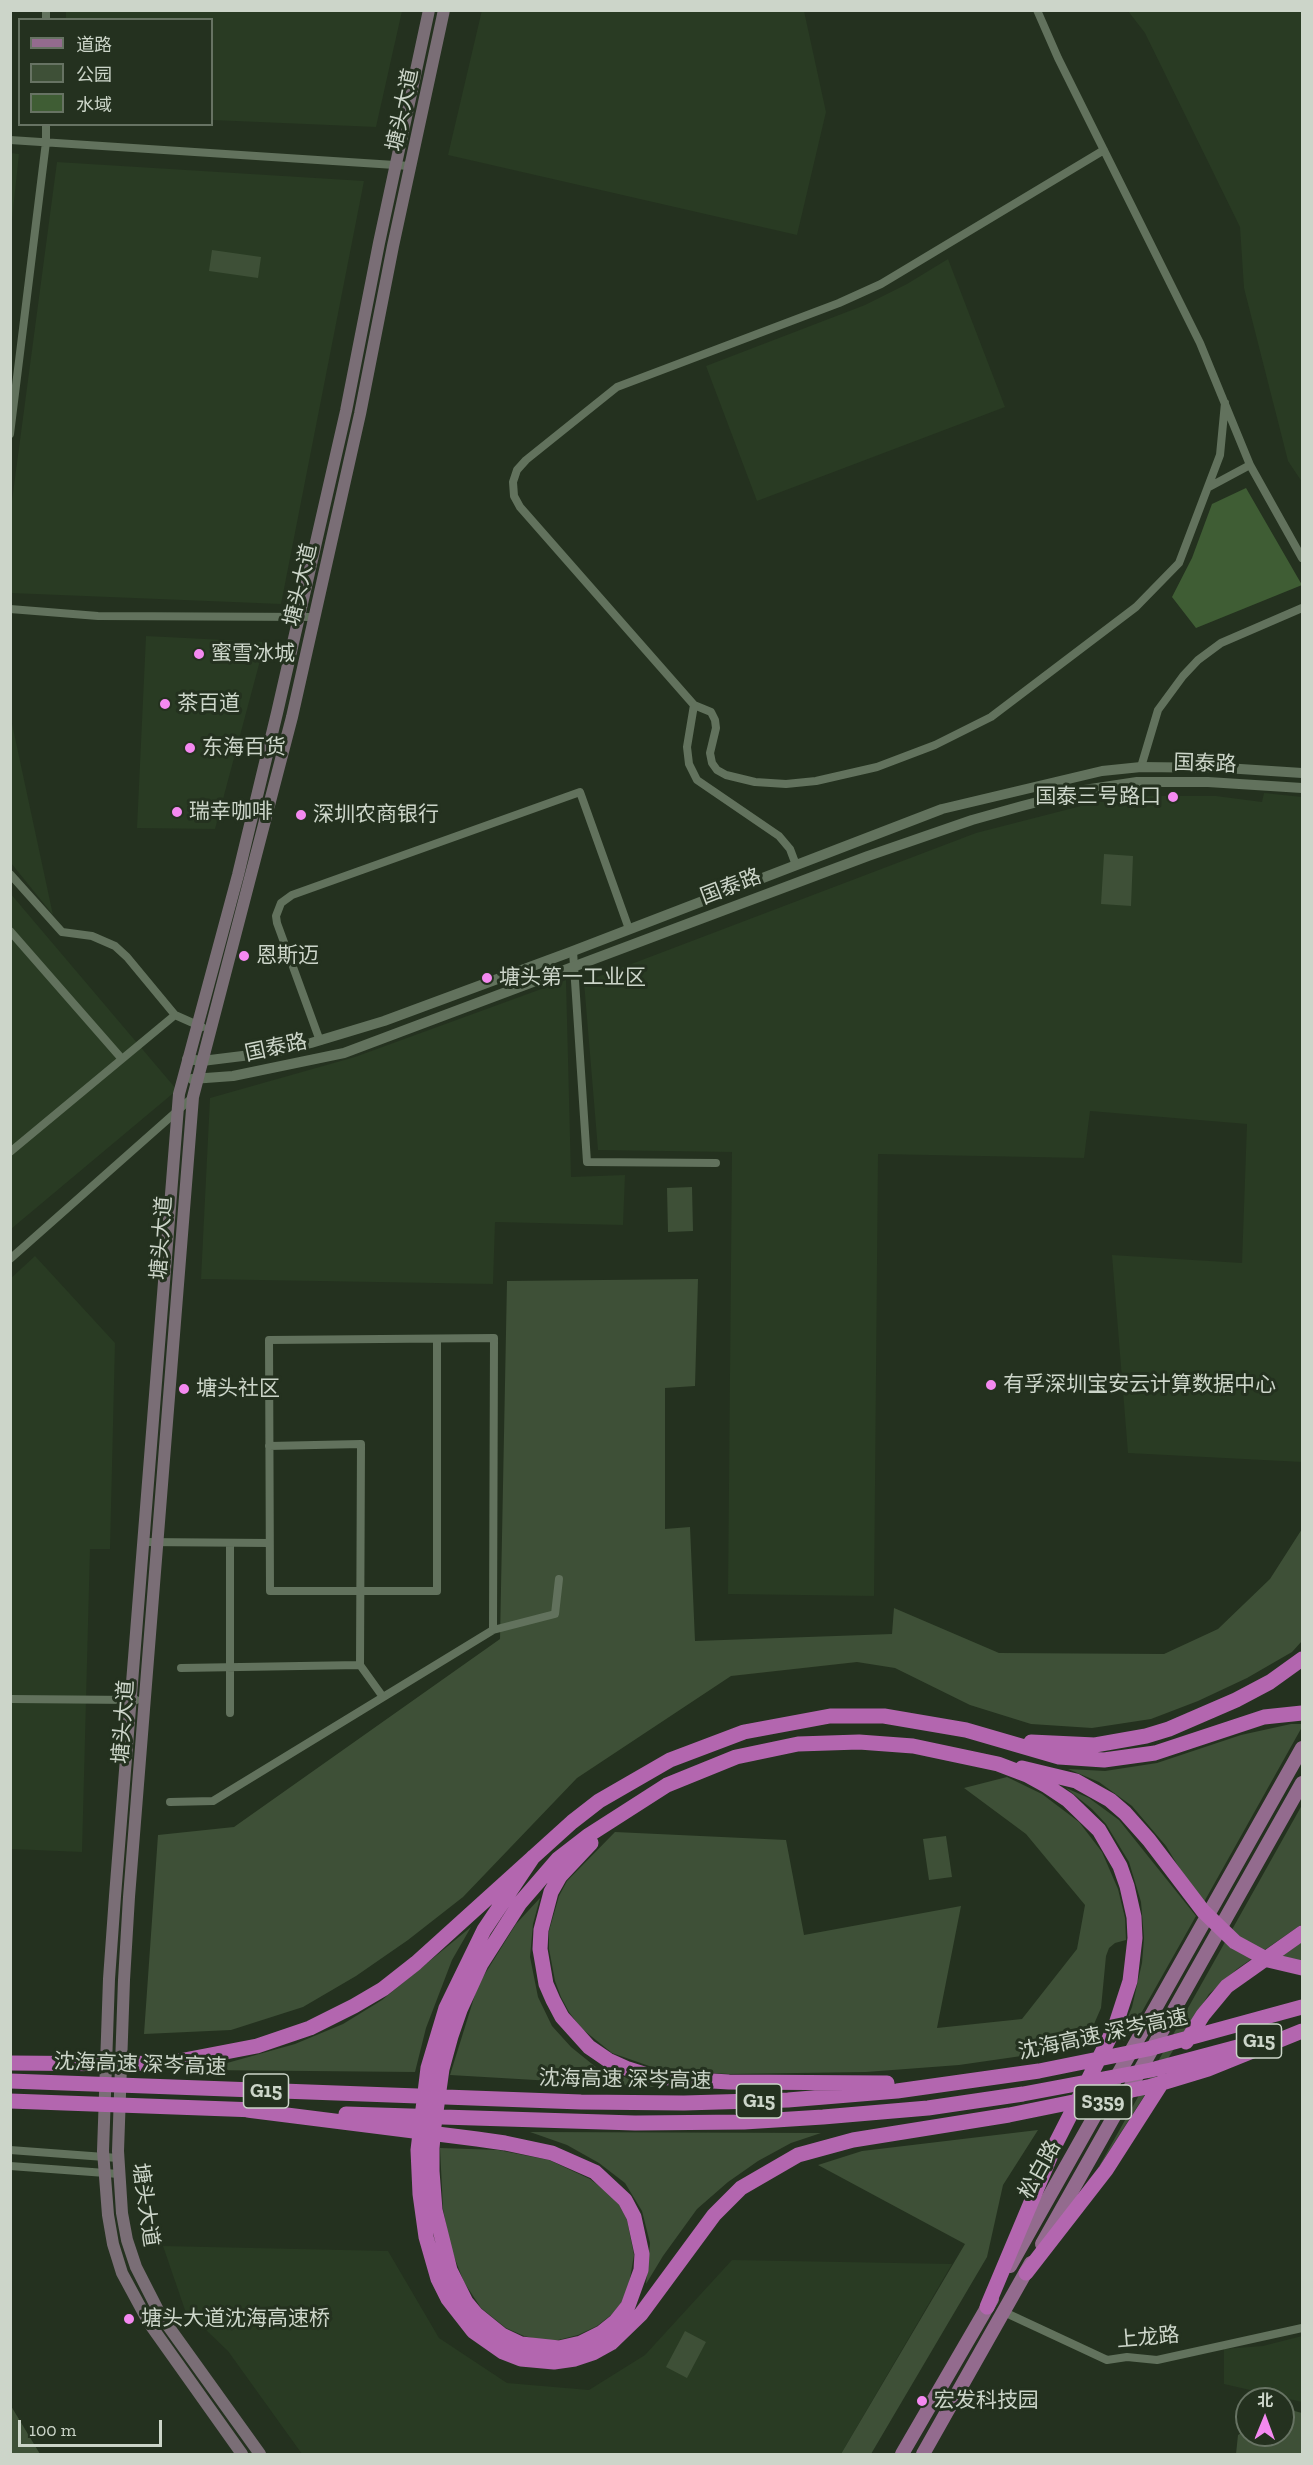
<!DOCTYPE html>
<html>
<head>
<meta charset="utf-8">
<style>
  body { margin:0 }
  #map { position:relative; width:1313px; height:2465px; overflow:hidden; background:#24311f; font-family:"Zilla Slab","Noto Sans SC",serif }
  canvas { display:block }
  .frame { position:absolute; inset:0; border:12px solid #ccd5c9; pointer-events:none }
  .legend { position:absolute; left:18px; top:18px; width:195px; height:108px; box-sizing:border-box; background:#24311f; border:2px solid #677363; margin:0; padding:8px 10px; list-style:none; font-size:18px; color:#ccd5c9 }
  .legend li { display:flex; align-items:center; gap:12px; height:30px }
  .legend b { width:30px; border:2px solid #677363 }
  .north { position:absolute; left:1235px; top:2387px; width:60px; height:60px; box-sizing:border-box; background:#24311f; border:2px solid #677363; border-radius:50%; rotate:1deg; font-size:16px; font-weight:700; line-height:24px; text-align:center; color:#ccd5c9 }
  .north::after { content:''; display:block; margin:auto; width:21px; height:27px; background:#f489f0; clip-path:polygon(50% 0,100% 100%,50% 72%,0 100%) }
  .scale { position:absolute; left:18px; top:2420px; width:144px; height:27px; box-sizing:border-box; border:3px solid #ccd5c9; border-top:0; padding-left:8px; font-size:18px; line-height:21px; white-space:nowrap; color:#ccd5c9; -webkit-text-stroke:4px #24311f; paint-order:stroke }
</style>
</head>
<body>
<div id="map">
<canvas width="1313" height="2465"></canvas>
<div class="frame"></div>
<ul class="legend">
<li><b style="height:8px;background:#936b8e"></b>道路</li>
<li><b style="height:16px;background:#3e5037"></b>公园</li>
<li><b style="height:16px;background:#3f5d34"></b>水域</li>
</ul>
<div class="north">北</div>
<div class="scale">100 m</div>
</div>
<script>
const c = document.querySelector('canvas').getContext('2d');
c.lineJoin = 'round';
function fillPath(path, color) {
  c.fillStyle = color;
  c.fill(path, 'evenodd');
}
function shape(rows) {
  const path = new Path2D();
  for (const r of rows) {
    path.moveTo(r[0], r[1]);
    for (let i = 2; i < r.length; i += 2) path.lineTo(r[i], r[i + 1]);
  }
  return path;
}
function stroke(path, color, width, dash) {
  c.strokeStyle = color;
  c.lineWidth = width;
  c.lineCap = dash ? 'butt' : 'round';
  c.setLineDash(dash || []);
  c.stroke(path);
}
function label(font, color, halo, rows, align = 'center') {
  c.font = font + ' "Zilla Slab","Noto Sans SC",serif';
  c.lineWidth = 6;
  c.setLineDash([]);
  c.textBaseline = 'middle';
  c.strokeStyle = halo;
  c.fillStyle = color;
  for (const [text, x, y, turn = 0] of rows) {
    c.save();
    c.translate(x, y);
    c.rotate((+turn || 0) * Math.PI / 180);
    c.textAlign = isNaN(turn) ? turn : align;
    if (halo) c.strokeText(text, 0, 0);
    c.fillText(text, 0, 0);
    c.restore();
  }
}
const built = shape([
  [482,10,804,11,826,112,797,235,448,155],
  [66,11,66,10,402,11,376,127,212,120,212,20,66,19],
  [1128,11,1302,11,1302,482,1288,461,1244,288,1240,227,1145,33],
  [11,153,19,154,11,229,10,153],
  [57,162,364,181,281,604,11,593,11,508],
  [948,259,1005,407,757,501,706,366,865,305,907,284],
  [146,636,265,642,215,829,137,828],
  [11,719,53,915,11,863],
  [1264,793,1302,797,1302,1462,1128,1453,1112,1255,1242,1263,1247,1124,1090,1111,1084,1158,878,1154,874,1596,728,1594,732,1152,598,1150,584,982,976,833,1120,796,1216,796,1262,802],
  [10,893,177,1090,11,1229,10,1229],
  [566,980,571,1177,625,1175,623,1225,495,1222,493,1284,201,1279,210,1098,355,1057],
  [35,1256,115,1343,110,1549,90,1549,82,1852,11,1849,10,1279],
  [163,2246,388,2251,439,2338,507,2383,589,2390,645,2355,732,2260,952,2264,841,2454,302,2454,228,2351,185,2310],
  [1302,2336,1302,2402,1224,2384,1224,2349,1263,2346]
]);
const green = shape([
  [212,250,261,257,258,278,209,271],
  [1104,854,1133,856,1131,906,1101,904],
  [692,1187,693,1231,668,1232,667,1188],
  [698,1279,695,1386,665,1388,665,1529,690,1527,695,1641,892,1634,894,1608,999,1653,1164,1654,1218,1629,1270,1579,1302,1529,1302,1641,1292,1652,1247,1678,1198,1701,1151,1719,1092,1728,1031,1724,970,1705,895,1668,857,1662,731,1676,577,1778,463,1897,408,1940,356,1976,303,2007,231,2030,144,2034,158,1835,234,1827,500,1639,507,1281],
  [1291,1724,1302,1724,1302,1727,1204,1902,1180,1869,1166,1846,1132,1806,1099,1782,1068,1769,1105,1771,1157,1763,1241,1735],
  [1007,1777,1042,1794,1079,1822,1102,1852,1118,1889,1125,1918,1126,1940,1115,1943,1109,1948,1106,1956,1101,2008,1084,2047,959,2065,866,2072,729,2074,680,2071,652,2067,612,2053,581,2028,569,2012,561,1997,555,1981,549,1949,549,1931,559,1896,567,1881,615,1832,786,1840,804,1935,961,1906,937,2028,1022,2019,1077,1949,1085,1905,1026,1834,964,1788],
  [1066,1788,1089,1798,1119,1820,1196,1916,1126,2040,1118,2041,1132,2007,1142,1963,1144,1938,1141,1902,1129,1862,1106,1824,1092,1809],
  [1302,1805,1302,1924,1237,1969,1209,1994,1097,2170],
  [946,1836,952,1877,929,1880,923,1839],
  [540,1898,533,1924,530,1957,538,1997,552,2026,571,2047,597,2068,655,2087,450,2075,478,1985,516,1924],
  [471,1927,452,1960,426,2028,415,2072,202,2070,295,2044,343,2024,382,2000],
  [1302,1941,1302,1961,1280,1957],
  [1038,2130,1003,2185,987,2257,871,2454,841,2454,965,2244,818,2165,862,2151],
  [530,2132,821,2133,791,2143,758,2161,728,2182,697,2209,663,2256,646,2284,650,2243,642,2211,625,2183,599,2163,567,2145],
  [440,2148,498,2150,549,2160,590,2179,607,2192,619,2204,627,2220,634,2255,629,2284,622,2302,611,2315,597,2326,578,2335,558,2340,541,2340,524,2336,506,2328,481,2308,464,2282,451,2249,443,2209],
  [685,2331,706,2342,687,2378,666,2367],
  [11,2406,40,2454,11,2454],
  [1287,2409,1302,2413,1302,2454,1236,2454,1238,2435,1247,2430,1247,2435,1283,2435,1283,2411]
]);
const water = shape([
  [1246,488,1302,585,1196,628,1172,597,1192,558,1212,504]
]);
const minor = shape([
  [1037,10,1058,58,1200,343,1250,465,1302,558],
  [46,20,46,10],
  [10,140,410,166],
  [10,434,46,142,46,124],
  [1209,487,1250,465],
  [10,609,98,616,314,617],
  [694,705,711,712,715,720,716,728,710,753,712,763,717,770,726,775,755,782,786,784,816,781,877,767,935,745,991,717,1136,607,1179,563,1220,455,1225,403],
  [1141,767,1158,710,1183,676,1198,660,1221,643,1302,608],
  [796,865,790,849,779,836,697,780,689,764,687,747,694,705,520,507,514,496,513,482,517,470,526,460,617,387,839,303,881,284,1104,150],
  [10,874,62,932,92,936,115,946,127,957,175,1015,202,1027],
  [10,931,122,1059],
  [573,951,587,1162,716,1163],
  [320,1041,277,923,276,916,281,903,292,895,580,792,629,929],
  [10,1152,175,1015],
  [10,1259,193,1097],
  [437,1339,437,1591,270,1591,269,1340,494,1338,493,1630],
  [269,1446,361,1444,360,1665,383,1697],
  [143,1542,269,1543],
  [181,1668,360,1665],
  [10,1699,136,1700],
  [230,1713,230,1543],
  [170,1802,213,1801,493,1630,555,1614,559,1579],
  [10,2150,118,2158],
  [10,2166,119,2174],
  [1004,2312,1107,2360,1127,2357,1157,2360,1302,2328]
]);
const tertiary = shape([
  [187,1059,202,1061,275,1052,311,1043,384,1021,573,951,942,809,1102,771,1141,767,1225,768,1302,773],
  [192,1079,233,1076,344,1053,868,856,972,820,1022,806,1084,790,1137,782,1208,782,1302,788]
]);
const secondary = shape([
  [242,2454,149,2323,122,2273,113,2244,108,2215,103,2151,109,1979,115,1896,179,1094,238,875,277,713,346,411,379,243,429,10],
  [260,2454,161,2316,136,2267,127,2240,122,2213,118,2151,124,1980,129,1897,193,1097,292,717,360,414,393,246,444,10]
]);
const primary = shape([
  [1042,2244,1302,1783],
  [1010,2266,1302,1748],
  [902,2454,992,2299],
  [923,2454,1031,2263]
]);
const motorway = shape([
  [1031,1742,1095,1745,1146,1736,1169,1729,1236,1700,1270,1682,1302,1659],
  [1022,1768,1076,1781,1110,1800,1125,1813,1149,1840,1203,1911,1235,1942,1268,1960,1302,1968],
  [591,1843,560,1876,551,1892,541,1930,540,1949,546,1984,553,2000,562,2017,589,2047,608,2060,628,2069,650,2076,680,2079,729,2082,887,2083],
  [533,1857,484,1930,446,2008,428,2068,418,2150,420,2194,426,2237,438,2279,448,2299,473,2331,503,2352,521,2359,554,2362,575,2359,593,2353,611,2343,641,2314,714,2215,741,2188,798,2155,853,2140,1009,2115,1152,2086,1208,2069,1302,2031],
  [1186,2042,1203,2015,1227,1986,1302,1933],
  [10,2063,131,2064,179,2061,257,2046,310,2028,354,2006,383,1989,416,1963,572,1822,599,1801,670,1760,744,1732,830,1716,884,1716,966,1730,1059,1757,1104,1760,1155,1753,1264,1717,1302,1713],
  [10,2081,581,2102,684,2103,788,2100,897,2091,1039,2071,1148,2049,1302,2007],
  [10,2101,256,2110],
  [247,2110,382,2127,477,2139,505,2143,552,2153,595,2172,625,2200,634,2217,642,2254,641,2270,628,2306,616,2321,601,2333,581,2343,559,2348,521,2344,502,2335,476,2314,466,2302,450,2270,435,2210,432,2171,432,2148,434,2126,442,2069,451,2036,460,2010,481,1964,520,1903,558,1859,589,1835,667,1785,736,1757,798,1744,859,1742,913,1746,998,1764,1027,1775,1047,1786,1068,1800,1099,1830,1120,1866,1127,1886,1134,1917,1135,1938,1130,1981,1115,2027,1056,2143,987,2307],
  [346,2114,635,2123,744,2122,823,2117,928,2108,1023,2094,1151,2070,1245,2045],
  [1026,2273,1106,2170,1163,2081]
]);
const markers = [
  [199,654,6,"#f489f0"],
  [165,704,6,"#f489f0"],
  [190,748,6,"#f489f0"],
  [1173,797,6,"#f489f0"],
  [177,812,6,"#f489f0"],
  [301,815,6,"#f489f0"],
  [244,956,6,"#f489f0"],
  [487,978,6,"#f489f0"],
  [991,1385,6,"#f489f0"],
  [184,1389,6,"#f489f0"],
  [129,2319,6,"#f489f0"],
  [922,2401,6,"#f489f0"]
];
const shields = [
  [1259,2041,45],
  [266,2091,45],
  [759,2101,45],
  [1103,2102,57]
];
const shieldNames = [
  ["G15",1259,2041],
  ["G15",266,2091],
  ["G15",759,2101],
  ["S359",1103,2102]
];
const streetNames = [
  ["塘头大道",403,110,-78],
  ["塘头大道",301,585,-77],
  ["国泰路",1205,764,2],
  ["国泰路",731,887,-21],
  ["国泰路",276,1048,-12],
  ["塘头大道",162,1238,-86],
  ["塘头大道",124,1722,-86],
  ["沈海高速 深岑高速",1103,2035,-12],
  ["沈海高速 深岑高速",140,2065,2],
  ["沈海高速 深岑高速",625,2080,1],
  ["松白路",1040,2170,-61],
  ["塘头大道",145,2205,82],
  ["上龙路",1148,2338,-5]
];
const poiNames = [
  ["蜜雪冰城",211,654],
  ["茶百道",177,704],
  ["东海百货",202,748],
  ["国泰三号路口",1161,797,"right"],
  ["瑞幸咖啡",189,812],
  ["深圳农商银行",313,815],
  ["恩斯迈",256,956],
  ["塘头第一工业区",499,978],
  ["有孚深圳宝安云计算数据中心",1003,1385],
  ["塘头社区",196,1389],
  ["塘头大道沈海高速桥",141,2319],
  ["宏发科技园",934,2401]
];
fillPath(built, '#293b23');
fillPath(green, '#3e5037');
fillPath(water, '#3f5d34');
stroke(minor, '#62725d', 8);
stroke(tertiary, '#62725d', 10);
stroke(secondary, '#7a6e76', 12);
stroke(primary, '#936b8e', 14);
stroke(motorway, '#b366af', 15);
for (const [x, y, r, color] of markers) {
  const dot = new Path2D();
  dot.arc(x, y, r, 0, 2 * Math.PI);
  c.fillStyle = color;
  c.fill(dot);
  stroke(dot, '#24311f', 2);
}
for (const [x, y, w] of shields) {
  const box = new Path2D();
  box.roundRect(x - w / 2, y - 17, w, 34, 4.5);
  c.fillStyle = '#24311f';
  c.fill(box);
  stroke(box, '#ccd5c9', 1.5);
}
label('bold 20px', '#ccd5c9', null, shieldNames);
label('21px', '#ccd5c9', '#24311f', streetNames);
label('21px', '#ccd5c9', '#24311f', poiNames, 'left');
</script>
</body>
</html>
